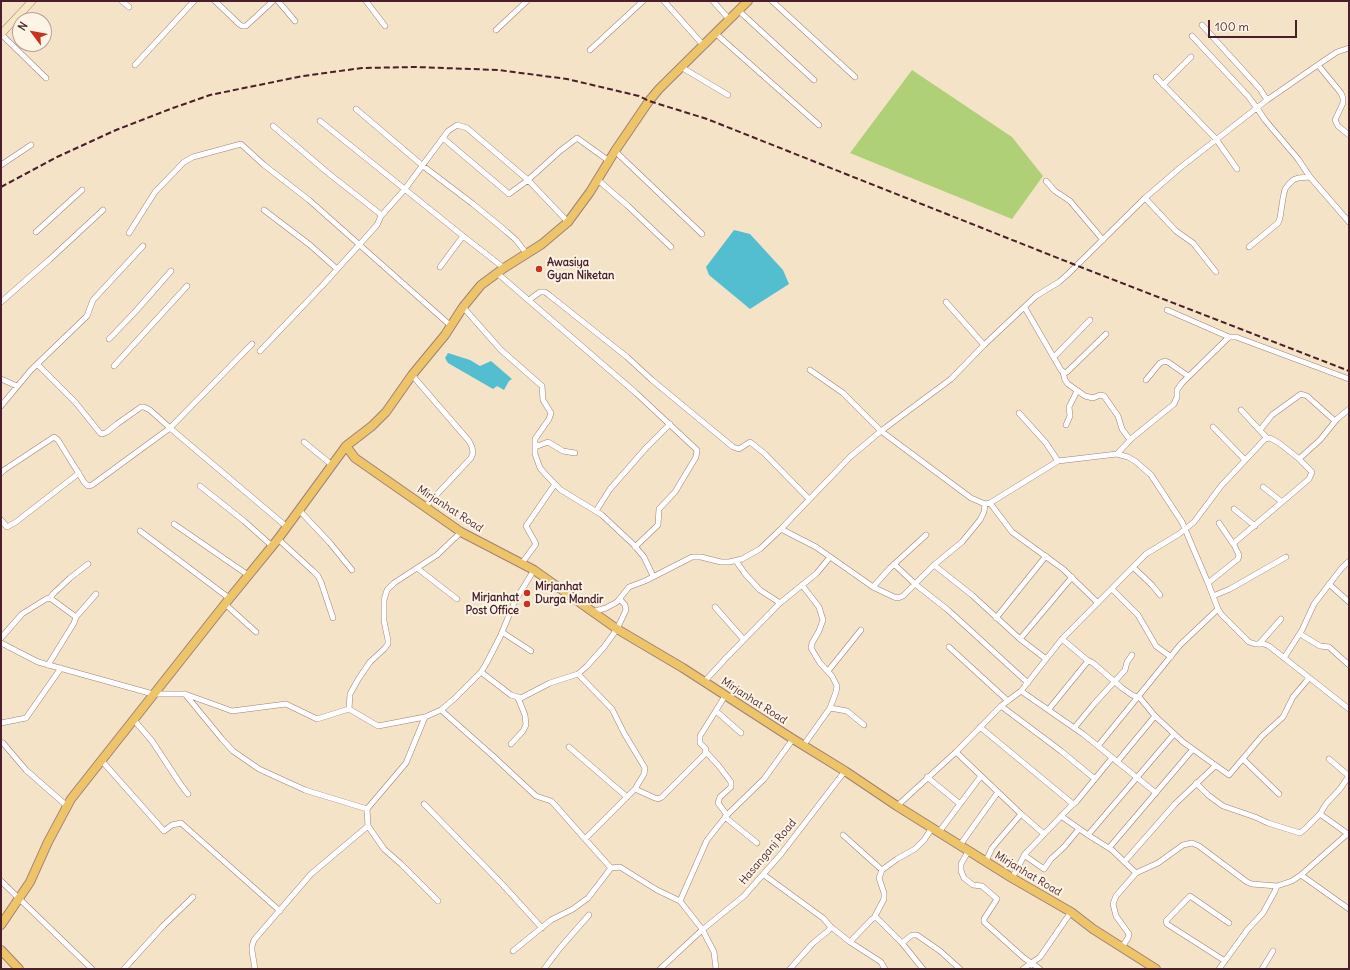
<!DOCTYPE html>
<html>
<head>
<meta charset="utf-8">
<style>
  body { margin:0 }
  #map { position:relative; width:1350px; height:970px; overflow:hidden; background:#f4e3c7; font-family:Delius,sans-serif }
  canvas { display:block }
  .frame { position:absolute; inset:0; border:2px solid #4a1f2b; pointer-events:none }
  .north { position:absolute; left:12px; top:12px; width:40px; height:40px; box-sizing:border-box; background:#fcf5e5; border:1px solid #b59f9b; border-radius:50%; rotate:302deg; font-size:11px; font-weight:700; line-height:16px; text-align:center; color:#4a1f2b }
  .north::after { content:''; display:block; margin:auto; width:14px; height:18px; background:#c8321e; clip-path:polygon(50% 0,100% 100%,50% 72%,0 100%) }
  .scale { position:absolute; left:1208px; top:20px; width:89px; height:18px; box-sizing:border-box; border:2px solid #4a1f2b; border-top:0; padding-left:5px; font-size:12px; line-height:14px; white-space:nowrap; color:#4a1f2b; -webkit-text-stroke:3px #fcf5e5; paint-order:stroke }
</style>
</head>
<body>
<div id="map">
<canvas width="1350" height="970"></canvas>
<div class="frame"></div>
<div class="north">N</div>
<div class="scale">100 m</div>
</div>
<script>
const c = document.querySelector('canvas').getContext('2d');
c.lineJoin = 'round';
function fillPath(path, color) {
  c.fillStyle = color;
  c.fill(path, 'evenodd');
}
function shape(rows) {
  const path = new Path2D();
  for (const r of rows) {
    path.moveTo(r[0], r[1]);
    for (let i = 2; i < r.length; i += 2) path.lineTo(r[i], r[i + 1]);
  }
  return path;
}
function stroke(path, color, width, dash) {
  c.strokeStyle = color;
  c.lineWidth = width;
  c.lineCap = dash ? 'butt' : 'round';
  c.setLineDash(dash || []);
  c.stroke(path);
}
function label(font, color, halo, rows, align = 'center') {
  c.font = font + ' Delius,sans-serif';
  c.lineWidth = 4;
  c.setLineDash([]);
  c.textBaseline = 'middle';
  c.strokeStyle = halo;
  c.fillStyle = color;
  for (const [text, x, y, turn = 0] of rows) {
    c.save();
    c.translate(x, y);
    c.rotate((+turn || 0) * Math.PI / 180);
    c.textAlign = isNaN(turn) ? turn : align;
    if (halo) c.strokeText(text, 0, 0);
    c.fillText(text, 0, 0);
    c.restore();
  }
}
const green = shape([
  [912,70,1012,137,1043,176,1012,219,850,153]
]);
const water = shape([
  [734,230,750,234,783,270,789,284,750,309,709,275,706,267],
  [448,353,470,360,480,366,491,361,512,379,509,381,504,390,497,386,493,389,448,363,445,358]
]);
const street = shape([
  [122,1,129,7],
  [215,1,239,24,242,26,246,26,273,1],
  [278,1,295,21],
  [366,1,385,26],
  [664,1,704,46],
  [713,1,729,19],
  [772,1,855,77],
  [738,10,814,80],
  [1202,25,1260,89,1267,100],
  [496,30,527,1],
  [715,33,819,125],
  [1,34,46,78],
  [1192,36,1248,96,1257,108,1265,120,1298,159,1310,177,1349,222],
  [590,50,643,1],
  [135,65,194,1],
  [1318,65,1341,93,1343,98,1343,103,1335,120,1338,126,1349,135],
  [681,67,728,95],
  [1156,77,1216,139,1237,169],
  [1163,85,1191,57],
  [356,109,423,166,473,204,507,232,516,240,527,254],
  [320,121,463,236,504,268],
  [443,138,509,194,528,180,560,151,577,138,609,161],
  [615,151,702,234],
  [1,165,31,145],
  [598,180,628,206,671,247],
  [1046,181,1055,191,1070,201,1103,240],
  [1145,198,1176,231,1193,243,1216,272],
  [264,210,310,245,337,269],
  [381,216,405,189,448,131,457,125,467,128,528,180,568,222],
  [36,232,82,190],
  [129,233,155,192,184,162,193,157,241,144,264,165,309,200,451,326],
  [1249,247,1278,223,1280,218,1283,198,1285,189,1289,184,1293,180,1298,178,1310,177],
  [440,267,463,236],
  [497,273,636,393,697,450,696,457,675,492,659,509,658,525,635,547],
  [529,300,540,292,545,292,549,295,627,357,652,380,733,447,739,449,750,442,764,453,809,499],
  [1,302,49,260,103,210],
  [946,302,984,345],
  [463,307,501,350,542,386,543,400,551,413,549,419,535,439,535,454,540,468,548,477,561,490,602,515,634,545,644,557,653,576],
  [1025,308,1061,370,1065,373,1067,372,1106,334],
  [1167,310,1229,337],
  [109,339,135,312,171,271],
  [252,344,170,428,287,527],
  [260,351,322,286,377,225,381,216,379,213,328,173,273,126],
  [1054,357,1090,320],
  [114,366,187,286],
  [810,370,843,393,881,431,971,498,985,504,990,503,1058,461,1117,454,1128,457,1135,461,1151,475,1182,522,1208,583,1218,609,1221,614,1249,642,1255,644,1264,644,1269,646,1349,709],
  [1063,372,1065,380,1068,384,1085,396,1093,398,1100,395,1104,396,1118,416,1122,429,1130,440],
  [412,375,469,441,472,447,473,453,471,458,425,507],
  [1,379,17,386],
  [1146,380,1160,363,1165,361,1168,362,1188,376],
  [1,406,31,370,87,316,93,300,143,246],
  [1241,410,1267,438],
  [1019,413,1046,443,1058,461],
  [1066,425,1070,416,1069,407,1077,391],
  [1213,427,1245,460],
  [1260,430,1272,415,1301,394,1307,396,1335,421],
  [304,442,332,465],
  [535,447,548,442,563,451,575,453],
  [1117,454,1132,438,1174,404,1177,397,1177,390,1182,383,1229,337,1236,337,1349,379],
  [1,473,4,470,54,437,58,440,84,482,88,486,92,485,170,428,150,410,144,407,141,407,117,424,107,432,102,434,100,433,76,403,38,365],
  [200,486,244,521,272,546],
  [1263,487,1282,502],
  [990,503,1012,532,1063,569,1098,603],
  [1234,509,1255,526],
  [299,510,330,543,352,570],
  [596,511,610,489,646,448,670,424],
  [1,520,7,527,16,522,79,473],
  [1219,523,1234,545],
  [174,524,248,575],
  [781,529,816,547,873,587,894,597,898,598,903,596,934,565,962,542,980,520,984,512,985,504],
  [140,531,229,598],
  [278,539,313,571,318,576,321,582,333,618],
  [736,561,746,575,760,590,780,603],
  [522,563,536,544,526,526,555,484],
  [894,564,915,584,948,610,1028,683],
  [934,565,972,595,1020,639,1046,659],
  [417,568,457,599],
  [1134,568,1152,585,1160,595],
  [1208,583,1238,559,1239,555,1234,545,1235,542,1309,479,1312,472,1298,458],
  [1329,584,1349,602],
  [802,585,819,607,823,620,819,631,812,643,811,648,820,663,832,676,837,686,836,692,830,708,803,746],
  [873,587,890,568,926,535],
  [1112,589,1138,615,1156,646,1171,657],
  [1213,596,1230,589,1286,557],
  [50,598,76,617],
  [225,604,256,632],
  [715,607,744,640],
  [592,612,606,608,617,602,629,587,645,581,692,557,701,557,721,562,729,562,742,559,760,549,781,529,850,457,881,431,951,379,984,345,1036,296,1059,282,1068,274,1145,198,1181,167,1267,100,1325,60,1337,52,1349,48],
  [996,618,1046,556],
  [502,632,531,651],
  [1300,634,1320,646,1329,647,1349,665],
  [1,638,22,614,46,599,50,598,53,594,70,578,88,564],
  [1020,639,1072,577],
  [1062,639,1087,660,1093,663,1122,688,1132,695,1140,698,1155,716,1183,742,1229,775,1262,736,1283,717,1293,697,1309,678],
  [1,643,38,662,153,694,185,694,232,711,286,704,317,719,349,709,378,726,425,717,441,710,454,699,481,672,486,664,500,637,515,601,534,570],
  [1259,644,1281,619],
  [949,647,1008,701],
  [1284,658,1302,630,1314,604,1341,569,1349,561],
  [48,665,74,623,76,617,96,594],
  [828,671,861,630],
  [481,672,511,695,521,698,550,683,578,674,587,666,604,647,617,629,626,610,625,605,620,599],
  [578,674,612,709,624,733,645,768,644,774,635,789,585,839],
  [704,682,727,657,780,603,817,573,830,557],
  [1021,691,1083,734,1156,793],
  [185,694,222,739,233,751,259,769,305,790,367,809],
  [1001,706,1061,751,1095,779],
  [830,708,847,711,864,725],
  [349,709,350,694,359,678,370,662,384,649,388,644,388,640,384,621,384,600,387,590,394,583,437,555,461,532],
  [1049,709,1088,661],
  [441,710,493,756,536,796,551,801,555,805,585,839,611,868],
  [716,711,741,733],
  [425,717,406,763,367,809,368,826,384,849,401,864,438,901],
  [134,720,152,741,181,785,188,794],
  [1,723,26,718,61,668],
  [980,727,1073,804],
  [1075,727,1094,704,1125,670,1127,662,1132,655],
  [3,743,26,770,67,806],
  [511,744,523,731,526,725,525,715,518,698],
  [1098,746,1180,645,1218,609],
  [569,747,627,797],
  [706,752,718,765,731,782,731,787,720,797,718,803,727,815],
  [956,752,1021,814,1044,834],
  [1243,759,1279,794],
  [1329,759,1349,776],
  [102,761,164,831,172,825,181,823,280,911],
  [1117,762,1155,716],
  [927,777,960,804],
  [1196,783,1208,795,1223,806,1255,817,1268,823,1300,833,1305,829,1320,814,1326,804,1340,789,1349,776],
  [635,789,655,798,658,799,662,797,705,754,706,749,700,743,700,736,725,696],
  [424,804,503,885,542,928],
  [897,806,956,752,1001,706,1021,691,1062,639,1146,554,1179,534,1194,522,1221,486,1265,439,1270,438,1279,443,1298,458,1300,458,1320,440,1337,419,1349,409],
  [1320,814,1348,834],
  [1061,816,1088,835,1112,850,1136,873,1158,863,1183,845,1192,843,1199,846,1247,882,1252,884,1277,886,1292,881,1301,875,1345,836,1349,834],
  [725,817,757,843],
  [939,832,981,776],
  [843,835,882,870],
  [1088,835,1174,734],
  [960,845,998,792],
  [1109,848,1193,749],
  [969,850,961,864,961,871,964,878,973,885,982,886,997,899,984,919,984,922,1024,958,1040,969],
  [1024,855,1044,869,1051,859,1064,847,1079,829],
  [986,861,992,848,1021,814],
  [1125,861,1175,804,1215,766],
  [764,875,823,918,831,927,828,931,813,943,790,969],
  [1301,875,1349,909],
  [1012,878,1025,854,1070,807,1076,802,1112,758],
  [1,881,92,969],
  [680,901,707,840,727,815,764,779,793,739],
  [874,918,884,899,884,893,879,878,882,870,897,859,915,849,924,840,932,828],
  [831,927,850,942,881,962,885,969],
  [850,942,872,919,874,918,877,918,902,943,923,969],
  [902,943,912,935,917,935,940,951,960,969],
  [1122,947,1128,938,1129,934,1116,916,1113,904,1116,896,1136,873],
  [513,951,551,920,573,909,588,898,611,868,620,867,657,890,680,901,702,929,714,952,716,969],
  [1225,961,1167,924,1166,921,1190,896,1229,923],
  [124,969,163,926,193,897],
  [255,969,252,951,252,946,254,940,311,874,368,826],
  [544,969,560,948,589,915],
  [660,969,702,930,744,896,781,854,845,771],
  [1023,969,1040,957,1071,912],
  [1219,969,1248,929,1263,913,1275,891,1277,886],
  [1262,969,1273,951]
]);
const secondary = shape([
  [1,34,32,1]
]);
const primary = shape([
  [346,446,355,458,461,532,534,570,617,629,683,668,793,739,845,771,897,806,1012,878,1071,912,1093,929,1156,969],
  [1,925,30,882,48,842,71,799,225,604,278,539,346,446,372,426,386,412,412,375,445,335,463,307,481,285,504,268,542,244,568,222,590,192,615,151,649,101,659,89,748,1],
  [1,950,19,969]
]);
const rail = shape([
  [1,187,57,157,116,130,173,108,210,95,303,76,362,68,416,67,498,70,567,79,639,96,649,101,707,119,1078,266,1349,371]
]);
const markers = [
  [539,269,4,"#c8321e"],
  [527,593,4,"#c8321e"],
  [527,604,4,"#c8321e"]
];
const poiNames = [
  ["Awasiya",547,263],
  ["Gyan Niketan",547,276],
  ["Mirjanhat",535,587],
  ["Durga Mandir",535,600],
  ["Mirjanhat",519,598,"right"],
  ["Post Office",519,611,"right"]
];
const streetNames = [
  ["Mirjanhat Road",450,509,33],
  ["Mirjanhat Road",754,701,33],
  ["Hasanganj Road",768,852,-50],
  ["Mirjanhat Road",1028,874,31]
];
fillPath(green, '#b0d078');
fillPath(water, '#54bed1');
stroke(street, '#9f8179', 6);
stroke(secondary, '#9f8179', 8);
stroke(primary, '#9f8179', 10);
stroke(street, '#fff', 5);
stroke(secondary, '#f8e7c3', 7);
stroke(primary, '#eec469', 8);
stroke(rail, '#4a1f2b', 2, [6, 3]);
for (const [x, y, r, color] of markers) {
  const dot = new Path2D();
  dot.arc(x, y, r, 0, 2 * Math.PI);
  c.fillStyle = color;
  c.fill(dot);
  stroke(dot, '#fcf5e5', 1.5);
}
label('bold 11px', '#4a1f2b', '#fcf5e5', poiNames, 'left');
label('11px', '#4a1f2b', '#fcf5e5', streetNames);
</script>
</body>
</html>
